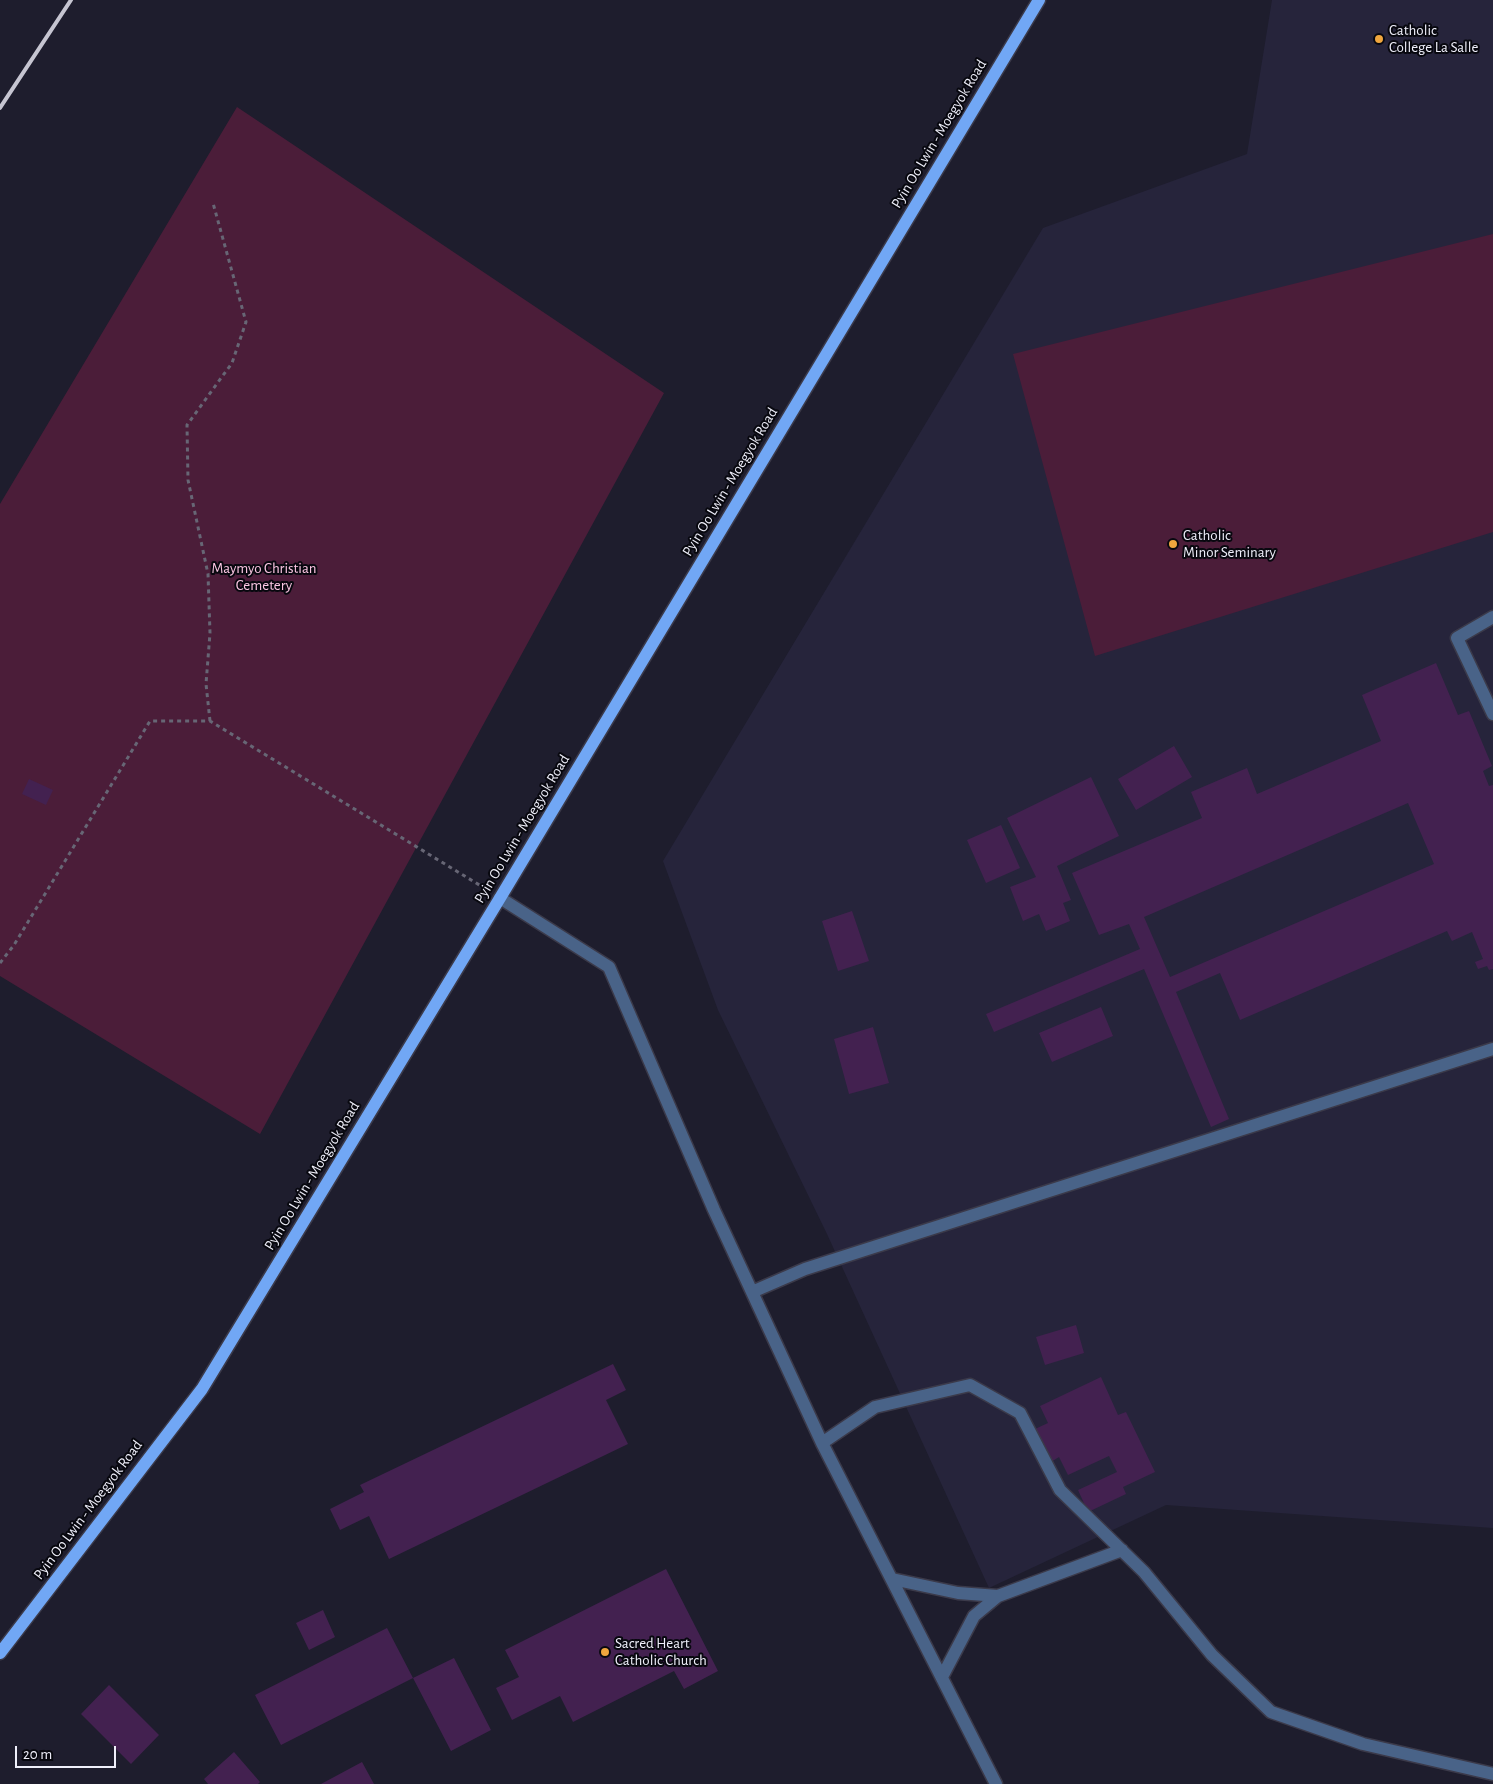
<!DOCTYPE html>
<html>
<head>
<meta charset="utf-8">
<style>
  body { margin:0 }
  #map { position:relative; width:1493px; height:1784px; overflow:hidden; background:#1e1d2d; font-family:"Alegreya Sans",sans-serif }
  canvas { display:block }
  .scale { position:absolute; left:15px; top:1746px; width:101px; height:22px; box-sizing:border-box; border:2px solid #efeffa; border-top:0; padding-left:6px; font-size:15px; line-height:18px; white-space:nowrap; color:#efeffa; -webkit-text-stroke:4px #08080f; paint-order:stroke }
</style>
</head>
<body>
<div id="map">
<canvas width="1493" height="1784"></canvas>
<div class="scale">20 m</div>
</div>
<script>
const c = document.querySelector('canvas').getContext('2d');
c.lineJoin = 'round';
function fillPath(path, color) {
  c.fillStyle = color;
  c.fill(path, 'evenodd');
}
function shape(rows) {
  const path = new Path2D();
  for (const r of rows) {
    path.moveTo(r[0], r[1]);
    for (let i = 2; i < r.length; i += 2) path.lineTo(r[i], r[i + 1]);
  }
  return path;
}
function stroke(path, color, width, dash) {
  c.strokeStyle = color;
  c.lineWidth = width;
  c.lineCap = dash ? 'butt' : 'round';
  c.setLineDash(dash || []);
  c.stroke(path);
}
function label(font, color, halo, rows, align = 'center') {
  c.font = font + ' "Alegreya Sans",sans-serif';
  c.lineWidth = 4;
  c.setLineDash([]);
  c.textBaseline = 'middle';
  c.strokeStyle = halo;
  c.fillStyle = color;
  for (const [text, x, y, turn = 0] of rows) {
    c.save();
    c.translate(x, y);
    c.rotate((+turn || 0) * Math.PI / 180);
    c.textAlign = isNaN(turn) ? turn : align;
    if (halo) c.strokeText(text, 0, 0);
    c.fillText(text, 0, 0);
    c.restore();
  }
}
const built = shape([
  [1272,0,1493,0,1493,1528,1166,1505,989,1588,827,1234,718,1010,663,861,1043,228,1247,154]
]);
const green = shape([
  [237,107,664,393,260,1134,0,976,0,504],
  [1493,234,1493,532,1095,656,1013,354]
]);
const building = shape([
  [1436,663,1458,715,1469,711,1492,766,1483,771,1489,786,1493,785,1493,969,1489,970,1487,966,1478,969,1475,962,1483,959,1472,932,1452,941,1447,931,1240,1020,1220,973,1176,992,1229,1119,1211,1127,1144,969,994,1032,986,1014,1140,949,1129,924,1099,935,1072,873,1202,818,1191,792,1247,768,1257,794,1381,741,1362,695],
  [1408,803,1434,864,1170,977,1144,917],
  [1174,746,1192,777,1136,810,1118,779],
  [1091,777,1119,836,1057,866,1071,900,1063,903,1070,921,1046,931,1039,914,1023,921,1010,887,1036,877,1007,818],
  [29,779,53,790,46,805,22,794],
  [1001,825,1020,868,986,883,967,840],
  [852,911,869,961,838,971,822,921],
  [1101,1007,1113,1036,1052,1062,1039,1033],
  [873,1027,889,1083,849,1094,834,1039],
  [1076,1325,1084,1353,1045,1365,1036,1337],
  [613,1364,626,1390,606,1400,628,1444,389,1559,369,1516,340,1530,330,1509,364,1492,360,1485],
  [1101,1377,1118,1415,1126,1412,1155,1472,1123,1487,1126,1494,1088,1512,1078,1490,1117,1472,1109,1456,1068,1475,1059,1457,1051,1462,1035,1429,1048,1423,1040,1406],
  [666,1569,718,1671,684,1689,674,1671,573,1722,560,1696,512,1720,496,1688,519,1677,505,1650],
  [323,1610,335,1637,309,1650,296,1623],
  [387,1628,413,1678,281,1745,255,1695],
  [454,1658,491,1730,451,1751,413,1678],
  [109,1685,159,1735,131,1764,81,1714],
  [234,1752,260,1782,258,1784,208,1784,204,1779],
  [362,1762,374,1784,321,1784]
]);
const path = shape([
  [210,721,206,684,210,633,208,574,188,480,187,425,232,363,246,322,213,203],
  [0,963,14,945,150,721,210,721,481,886]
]);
const minor = shape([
  [1493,617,1457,638,1493,714],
  [500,898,609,967,714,1210,822,1443,996,1784],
  [752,1292,805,1269,1493,1049],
  [822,1443,875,1407,970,1385,1020,1413,1060,1490,1144,1572,1212,1655,1271,1712,1363,1744,1493,1774],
  [892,1579,958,1593,998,1596],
  [942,1677,974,1616,998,1596,1122,1550]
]);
const major = shape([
  [0,1653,202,1389,500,898,1039,0]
]);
const rail = shape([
  [0,108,71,0]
]);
const markers = [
  [1379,39,5,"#f0a63e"],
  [1173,544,5,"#f0a63e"],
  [605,1652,5,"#f0a63e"]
];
const poiNames = [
  ["Catholic",1389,30],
  ["College La Salle",1389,47],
  ["Catholic",1183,535],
  ["Minor Seminary",1183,552],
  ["Sacred Heart",615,1643],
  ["Catholic Church",615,1660]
];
const streetNames = [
  ["Pyin Oo Lwin - Moegyok Road",939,134,-59],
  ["Pyin Oo Lwin - Moegyok Road",730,482,-59],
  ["Pyin Oo Lwin - Moegyok Road",522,829,-59],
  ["Pyin Oo Lwin - Moegyok Road",312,1176,-59],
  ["Pyin Oo Lwin - Moegyok Road",88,1510,-53]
];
const parkNames = [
  ["Maymyo Christian",264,568],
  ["Cemetery",264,585]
];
fillPath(built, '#26243b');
fillPath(green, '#4b1d39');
fillPath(building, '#432150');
stroke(minor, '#3b3a4a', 15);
stroke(major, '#3b3a4a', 15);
stroke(path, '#676675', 3, [4, 4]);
stroke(minor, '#496388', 12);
stroke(major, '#71a7f5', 12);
stroke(rail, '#c6c5d1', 4);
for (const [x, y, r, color] of markers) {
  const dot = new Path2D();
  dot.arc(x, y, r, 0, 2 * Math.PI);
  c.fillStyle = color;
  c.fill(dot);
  stroke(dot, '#08080f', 2);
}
label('15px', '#efeffa', '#08080f', poiNames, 'left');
label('15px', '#efeffa', '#08080f', streetNames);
label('15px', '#fcc6e3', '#08080f', parkNames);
</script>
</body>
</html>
